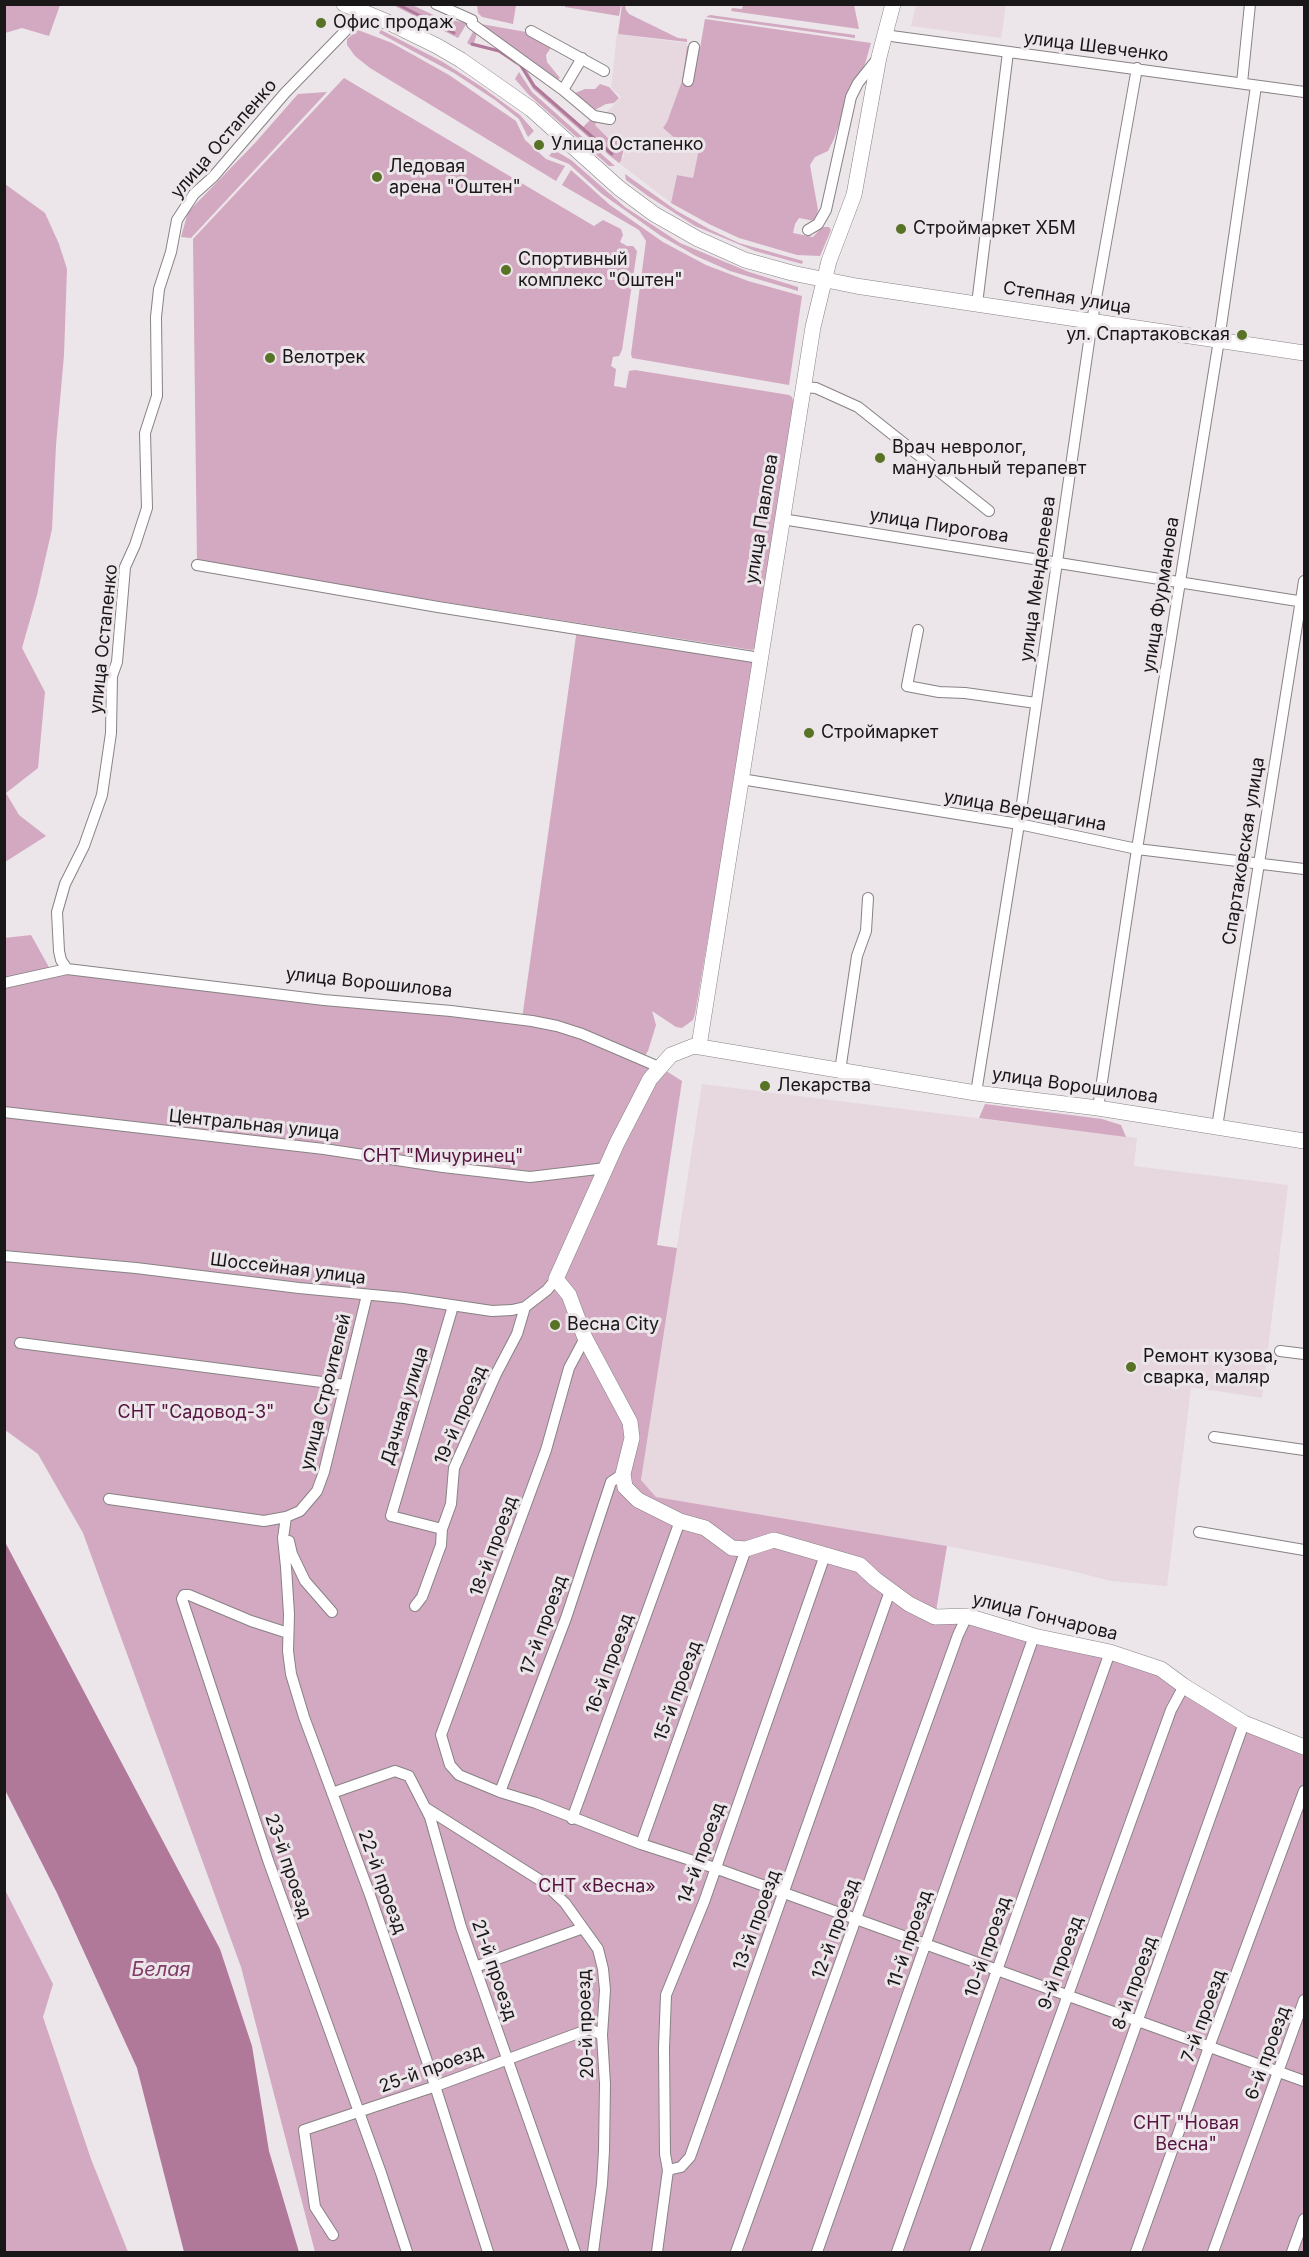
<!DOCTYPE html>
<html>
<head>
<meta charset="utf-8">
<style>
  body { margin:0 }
  #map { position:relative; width:1309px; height:2257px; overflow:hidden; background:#ece5e9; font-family:Inter,sans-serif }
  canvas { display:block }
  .frame { position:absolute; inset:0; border:6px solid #1a1719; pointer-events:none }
</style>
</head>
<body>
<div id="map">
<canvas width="1309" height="2257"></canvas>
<div class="frame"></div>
</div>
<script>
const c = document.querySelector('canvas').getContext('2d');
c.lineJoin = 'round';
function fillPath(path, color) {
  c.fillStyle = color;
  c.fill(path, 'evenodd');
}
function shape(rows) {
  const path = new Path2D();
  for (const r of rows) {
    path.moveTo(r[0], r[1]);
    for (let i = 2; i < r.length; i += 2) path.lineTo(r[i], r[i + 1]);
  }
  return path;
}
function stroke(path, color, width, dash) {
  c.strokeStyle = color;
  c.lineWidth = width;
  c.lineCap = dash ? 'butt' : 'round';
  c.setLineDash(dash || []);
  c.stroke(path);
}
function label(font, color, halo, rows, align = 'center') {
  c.font = font + ' Inter,sans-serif';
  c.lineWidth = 6;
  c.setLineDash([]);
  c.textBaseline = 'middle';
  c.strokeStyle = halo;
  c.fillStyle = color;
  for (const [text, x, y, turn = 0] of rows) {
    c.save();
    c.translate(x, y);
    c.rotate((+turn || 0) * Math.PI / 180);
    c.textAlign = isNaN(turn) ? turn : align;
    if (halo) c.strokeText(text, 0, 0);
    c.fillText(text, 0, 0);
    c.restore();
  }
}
const built = shape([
  [916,5,1006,5,1001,38,911,26],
  [617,34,687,43,682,82,667,122,663,128,678,141,676,143,678,145,699,149,693,179,677,175,671,203,619,163,624,156,621,141,616,137,612,141,595,125,621,97,611,88],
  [702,1084,1137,1138,1134,1166,1288,1185,1262,1398,1191,1387,1167,1586,1111,1581,1064,1569,947,1546,656,1497,641,1480]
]);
const green = shape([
  [5,4,60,4,60,5,49,36,22,28,5,33],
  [393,5,412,5,440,18,467,23,458,38],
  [477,5,516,5,513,24,482,17,478,13],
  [565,5,565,4,621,5,619,16,565,7],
  [622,5,625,5,626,10,629,14,678,38,687,39,687,42,618,34],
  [743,5,854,5,859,29,731,11,732,8,742,9],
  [710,15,855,35,855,38,706,17],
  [705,19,871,43,865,64,851,90,834,139,828,151,815,157,810,165,818,210,815,221,799,218,795,224,793,233,813,237,822,227,829,227,831,230,820,256,797,255,739,238,709,224,671,203,677,175,693,178,699,149,678,145,676,143,678,141,663,128,667,122,682,81,687,46,700,48],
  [481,24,526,32,552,46,546,55,547,62,560,78,556,81,544,74,525,56,479,26],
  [475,28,478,30,474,43,500,50,525,67,536,86,583,127,590,120,597,122,595,125,611,141,616,137,624,148,621,161,619,163,610,156,533,89,521,68,498,52,472,46,467,43],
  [358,30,392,43,449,75,516,121,525,140,546,159,565,166,556,181,370,68,355,56,347,45,347,39],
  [381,30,443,62,482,87,520,115,534,131,528,137,519,119,495,100,454,73,379,33],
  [519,72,532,92,615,166,609,166,529,95,515,79],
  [344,78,594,226,603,220,621,229,623,235,620,242,627,246,633,246,637,251,622,350,619,356,613,357,611,366,616,369,614,386,626,388,629,371,635,370,789,395,792,397,794,404,755,648,752,650,425,599,292,581,197,564,193,239],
  [600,84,609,87,619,98,614,103,606,104,591,112,575,98,575,93,585,89,595,89],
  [327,92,191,238,181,237,188,212,255,143,298,94],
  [554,150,571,160,625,207,680,243,749,272,798,287,798,291,730,271,696,256,661,236,602,194,569,164,549,156],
  [571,170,610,205,663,242,706,265,748,281,802,296,789,385,632,358,631,354,646,241,639,230,562,185],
  [625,174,677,211,709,229,739,243,803,261,802,264,755,251,695,226,648,196,626,180],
  [5,184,45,213,59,244,67,269,64,355,56,445,52,529,37,595,22,648,45,692,38,768,6,793,19,815,46,836,5,862],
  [577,629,756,657,695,1014,693,1020,682,1028,676,1027,652,1011,656,1025,648,1051,644,1057,682,1081,657,1245,677,1248,641,1480,656,1497,947,1546,935,1617,1110,1652,1304,1747,1304,2252,315,2252,241,1967,83,1533,38,1454,5,1430,5,983,51,972,522,1019],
  [31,935,50,969,5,979,4,938],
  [985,1104,1102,1119,1121,1125,1126,1137,979,1118],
  [4,1888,53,1984,43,2017,91,2159,128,2252,5,2252]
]);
const water = shape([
  [5,1542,220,1949,252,2046,269,2151,299,2252,184,2252,137,2068,57,1893,5,1790]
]);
const stream = shape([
  [397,4,454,33],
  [472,44,499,51,516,62],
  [521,66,534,86,612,154]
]);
const street = shape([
  [436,4,472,20],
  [472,24,563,90],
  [531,31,604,71],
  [884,35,1304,92],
  [582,58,563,90,594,116,610,119],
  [688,81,694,47],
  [1242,83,1250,4],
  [808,230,818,224,826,210,851,97,858,83,878,58],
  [977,304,1008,52],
  [803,387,816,388,858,407,989,511],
  [782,519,1304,602],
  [197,565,438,607,760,658],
  [918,630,907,686,939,692,965,693,1036,703],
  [741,779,1019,824,1137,849,1304,869],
  [67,969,61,960,59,951,57,912,65,884,84,846,102,795,111,733,112,676,117,662,125,567,135,545,147,508,145,433,157,396,156,317,159,289,171,252,177,220,194,194,213,177,285,93,353,23,360,4],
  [4,983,67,969,324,1000,451,1011,532,1021,557,1026,582,1034,659,1067],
  [840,1071,857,956,866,931,868,898],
  [976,1093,1019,824,1092,321,1137,68],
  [1098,1108,1137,849,1219,340,1256,86],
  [4,1112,324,1149,443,1167,530,1177,606,1168],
  [1217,1127,1304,581],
  [4,1256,136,1268,299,1288,404,1298,492,1311,512,1310,525,1307,547,1290,556,1279],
  [585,1338,569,1368,546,1450,441,1735,450,1765,459,1775,500,1792,536,1803,641,1844,715,1868,1304,2081],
  [20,1343,345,1385],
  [1280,1351,1304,1354],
  [1214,1437,1304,1450],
  [109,1499,264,1521,286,1517,300,1511,317,1491,324,1472,367,1295],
  [286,1517,283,1538,286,1567,289,1614,288,1651,291,1674,304,1717,370,1895,429,2067,488,2252],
  [442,1529,391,1516,453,1306],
  [1199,1532,1304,1550],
  [289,1541,292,1554,305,1581,332,1612],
  [415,1606,422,1597,441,1545,442,1529,451,1504,454,1468,496,1374,517,1334,525,1307],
  [288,1633,251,1621,189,1595,184,1595,182,1599,268,1860,381,2173,407,2252],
  [500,1792,566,1618,611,1482,623,1474],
  [332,1793,395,1771,409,1776,430,1817,461,1927,575,2252],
  [426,1808,543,1882,565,1903,598,1949,603,1969,605,1990,602,2035,605,2084,604,2151,602,2184,593,2252],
  [572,1819,680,1521],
  [641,1844,746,1549],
  [475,1967,583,1928],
  [668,2170,665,2154,664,2048,666,1995,704,1902,825,1555],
  [333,2235,315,2207,304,2130,436,2086,573,2035,590,2029,602,2035],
  [657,2252,668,2170,681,2167,690,2157,890,1591],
  [736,2252,958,1635,967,1616],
  [817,2252,1034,1636],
  [897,2252,1110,1652],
  [975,2252,1171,1710,1184,1686],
  [1055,2252,1244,1723],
  [1136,2252,1209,2047,1304,1791],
  [1213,2252,1304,2000],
  [1292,2252,1304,2219]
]);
const secondary = shape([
  [344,4,390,23,437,46,461,60,531,109,619,188,654,214,698,239,745,260,792,273,856,286,1304,353],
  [699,1046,813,327,829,261,854,195,879,57,893,4],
  [1304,1141,1098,1108,976,1093,694,1046,671,1055,650,1079,617,1143,556,1279,569,1295,585,1338,630,1422,632,1438,623,1474,625,1487,638,1500,680,1521,705,1528,732,1548,746,1549,774,1540,860,1565,875,1579,909,1604,935,1617,967,1616,1034,1636,1110,1652,1161,1669,1184,1686,1244,1723,1304,1747]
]);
const markers = [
  [321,23,6,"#587326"],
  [539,145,6,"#587326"],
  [377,177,6,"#587326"],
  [901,229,6,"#587326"],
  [506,270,6,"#587326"],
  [1242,335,6,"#587326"],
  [270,358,6,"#587326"],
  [880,458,6,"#587326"],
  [809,733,6,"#587326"],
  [765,1086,6,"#587326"],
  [555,1325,6,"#587326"],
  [1131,1367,6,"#587326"]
];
const poiNames = [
  ["Офис продаж",333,23],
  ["Улица Остапенко",551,145],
  ["Ледовая",389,167],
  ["арена \"Оштен\"",389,188],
  ["Строймаркет ХБМ",913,229],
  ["Спортивный",518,260],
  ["комплекс \"Оштен\"",518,281],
  ["ул. Спартаковская",1230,335,"right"],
  ["Велотрек",282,358],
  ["Врач невролог,",892,448],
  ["мануальный терапевт",892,469],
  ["Строймаркет",821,733],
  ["Лекарства",777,1086],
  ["Весна City",567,1325],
  ["Ремонт кузова,",1143,1357],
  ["сварка, маляр",1143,1378]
];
const streetNames = [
  ["улица Шевченко",1096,47,7],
  ["улица Остапенко",224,139,-49],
  ["Степная улица",1067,298,9],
  ["улица Павлова",762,519,-81],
  ["улица Пирогова",939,526,9],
  ["улица Менделеева",1038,579,-82],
  ["улица Фурманова",1161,595,-81],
  ["улица Остапенко",104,639,-84],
  ["улица Верещагина",1025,811,10],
  ["Спартаковская улица",1244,851,-81],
  ["улица Ворошилова",369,983,6],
  ["улица Ворошилова",1075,1086,8],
  ["Центральная улица",254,1125,6],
  ["Шоссейная улица",288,1269,7],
  ["улица Строителей",326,1392,-76],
  ["Дачная улица",405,1406,-73],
  ["19-й проезд",461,1415,-67],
  ["18-й проезд",494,1546,-70],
  ["улица Гончарова",1045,1617,14],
  ["17-й проезд",544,1625,-70],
  ["16-й проезд",610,1664,-70],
  ["15-й проезд",678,1691,-70],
  ["14-й проезд",702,1853,-70],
  ["23-й проезд",288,1866,71],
  ["22-й проезд",382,1882,70],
  ["13-й проезд",757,1920,-70],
  ["12-й проезд",836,1929,-70],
  ["11-й проезд",910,1939,-71],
  ["10-й проезд",988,1947,-71],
  ["9-й проезд",1061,1963,-70],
  ["21-й проезд",494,1970,71],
  ["8-й проезд",1135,1983,-70],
  ["7-й проезд",1204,2016,-70],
  ["20-й проезд",586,2024,-92],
  ["6-й проезд",1268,2053,-70],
  ["25-й проезд",431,2069,-20]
];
const parkNames = [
  ["СНТ \"Мичуринец\"",443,1157],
  ["СНТ \"Садовод-3\"",196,1413],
  ["СНТ «Весна»",597,1887],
  ["СНТ \"Новая",1186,2124],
  ["Весна\"",1186,2145]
];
const waterNames = [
  ["Белая",161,1970]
];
fillPath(built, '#e7d8e0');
fillPath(green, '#d2a9c0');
fillPath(water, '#b07999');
stroke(stream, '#b07999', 3);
stroke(street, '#888285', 12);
stroke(secondary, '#888285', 16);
stroke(street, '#fff', 10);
stroke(secondary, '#fff', 15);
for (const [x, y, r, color] of markers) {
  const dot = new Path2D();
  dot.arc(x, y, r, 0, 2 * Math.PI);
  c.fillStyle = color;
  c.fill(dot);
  stroke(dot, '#ece5e9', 2);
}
label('18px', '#1a1719', '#ece5e9', poiNames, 'left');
label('18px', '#1a1719', '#ece5e9', streetNames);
label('18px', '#571441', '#ece5e9', parkNames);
label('italic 20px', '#803b66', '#ece5e9', waterNames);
</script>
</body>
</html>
